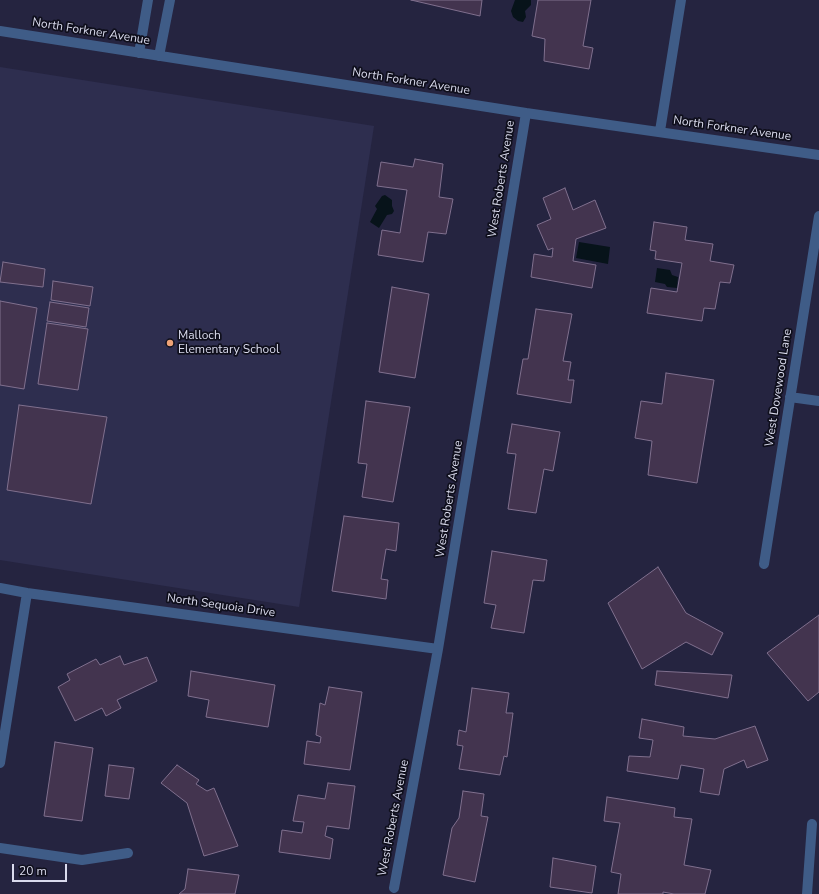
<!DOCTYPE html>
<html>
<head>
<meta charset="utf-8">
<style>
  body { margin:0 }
  #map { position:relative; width:819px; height:894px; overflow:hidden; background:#252440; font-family:"Nunito Sans",sans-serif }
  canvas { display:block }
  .scale { position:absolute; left:12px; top:864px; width:55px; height:18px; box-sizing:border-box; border:2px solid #dadbed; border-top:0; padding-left:5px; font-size:12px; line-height:14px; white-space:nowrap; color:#dadbed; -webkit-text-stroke:3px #0f0f1c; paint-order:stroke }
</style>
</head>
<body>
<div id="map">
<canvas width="819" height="894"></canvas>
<div class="scale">20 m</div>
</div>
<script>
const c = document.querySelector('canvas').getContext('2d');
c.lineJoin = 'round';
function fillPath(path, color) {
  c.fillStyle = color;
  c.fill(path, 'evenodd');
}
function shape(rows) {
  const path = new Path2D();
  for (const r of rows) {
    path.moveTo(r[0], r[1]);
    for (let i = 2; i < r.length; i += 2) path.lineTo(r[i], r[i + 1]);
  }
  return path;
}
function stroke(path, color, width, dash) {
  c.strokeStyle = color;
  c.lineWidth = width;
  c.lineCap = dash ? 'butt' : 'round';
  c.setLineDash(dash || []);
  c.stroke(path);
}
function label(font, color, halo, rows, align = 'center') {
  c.font = font + ' "Nunito Sans",sans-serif';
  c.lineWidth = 3.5;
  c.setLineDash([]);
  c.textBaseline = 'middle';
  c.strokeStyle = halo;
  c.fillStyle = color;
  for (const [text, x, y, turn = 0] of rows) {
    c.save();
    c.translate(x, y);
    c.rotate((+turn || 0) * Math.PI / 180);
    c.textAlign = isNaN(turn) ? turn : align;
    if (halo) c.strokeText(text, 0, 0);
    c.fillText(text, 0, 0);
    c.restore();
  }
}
const built = shape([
  [0,67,374,126,299,607,0,560]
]);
const water = shape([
  [515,0,531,0,531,5,525,11,526,17,523,22,518,21,513,17,511,11],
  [385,195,392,200,392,206,394,211,392,214,387,215,379,228,370,222,377,209,375,206,382,196],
  [579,242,610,247,608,264,576,258],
  [657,268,670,270,672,275,678,277,677,288,667,287,665,284,655,282]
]);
const building = shape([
  [411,0,482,0,480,16,411,0],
  [538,0,591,0,583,46,593,48,589,69,544,61,545,39,532,36,538,0],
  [415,159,443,164,439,197,453,199,446,234,428,232,423,262,378,255,382,230,400,233,407,190,377,186,381,162,413,167,415,159],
  [565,188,573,210,595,200,606,228,576,239,573,261,596,265,592,288,531,277,534,254,552,257,553,248,548,250,537,225,551,219,543,198,565,188],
  [654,222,687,227,685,240,713,244,710,261,734,265,730,283,720,282,715,309,704,308,702,321,647,313,651,288,677,292,682,263,655,259,656,251,650,250,654,222],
  [3,262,45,269,43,287,0,282,3,262],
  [53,281,93,287,90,306,51,300,53,281],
  [392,287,429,294,415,378,379,372,392,287],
  [0,301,37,308,24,389,0,385,0,301],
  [50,302,89,308,86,327,47,321,50,302],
  [536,309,572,314,563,361,571,362,568,380,574,380,571,403,517,394,523,359,528,359,536,309],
  [47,323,88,329,78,390,38,384,47,323],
  [666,373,714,380,697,483,648,475,652,441,635,438,641,401,662,404,666,373],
  [366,401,410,407,393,502,362,497,367,464,358,463,366,401],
  [19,405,107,417,91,504,7,490,19,405],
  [512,424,560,432,553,471,544,469,536,513,508,509,516,454,507,453,512,424],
  [344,516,399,523,396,551,386,549,381,579,388,580,386,599,332,591,344,516],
  [492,551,547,560,544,581,533,580,524,633,491,628,496,605,484,603,492,551],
  [658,567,686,613,723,633,712,655,686,642,642,669,608,603,658,567],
  [819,615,819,692,808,701,767,653,819,615],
  [120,656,124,665,147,657,157,681,117,700,121,708,106,716,102,708,75,721,58,687,70,680,67,674,96,659,100,665,120,656],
  [191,671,275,685,268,727,206,717,209,700,188,696,191,671],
  [657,671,732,675,728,698,655,685,657,671],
  [329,687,362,692,350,770,304,764,307,741,320,743,321,737,316,735,320,703,325,705,329,687],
  [472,688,509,693,506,713,513,713,507,757,504,756,500,775,459,769,463,746,457,745,459,730,466,732,472,688],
  [642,719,684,727,683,736,715,739,755,726,768,760,747,768,744,760,724,769,719,795,700,792,704,769,681,765,678,779,627,771,629,756,650,757,653,740,639,738,642,719],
  [55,742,93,748,82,821,44,816,55,742],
  [109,765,134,768,129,799,105,796,109,765],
  [177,765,199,780,196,784,207,791,214,788,238,846,204,856,187,803,161,783,177,765],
  [328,783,355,786,349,829,327,826,325,836,333,839,330,859,279,852,282,830,302,833,304,822,293,821,298,795,325,799,328,783],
  [463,791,484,794,481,816,488,817,475,882,443,875,452,828,459,818,463,791],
  [607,797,675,808,674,817,692,819,684,865,711,870,705,894,674,894,663,892,663,894,618,894,621,874,611,872,620,823,604,821,607,797],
  [553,858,596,866,592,893,550,887,553,858],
  [188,869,239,875,235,894,179,894,185,889,188,869]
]);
const street = shape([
  [0,31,526,113,819,155],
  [139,53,148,0],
  [159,56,170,0],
  [660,131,681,0],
  [790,397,819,401],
  [764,564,819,216],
  [0,588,27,593,438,649],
  [0,763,27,593],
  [0,848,82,860,128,853],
  [394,888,438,649,526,113],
  [807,894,812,824]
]);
const markers = [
  [170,343,4,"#efa377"]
];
const streetNames = [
  ["North Forkner Avenue",91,32,9],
  ["North Forkner Avenue",411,82,9],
  ["North Forkner Avenue",732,129,8],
  ["West Roberts Avenue",502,179,-81],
  ["West Dovewood Lane",779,388,-81],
  ["West Roberts Avenue",450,499,-81],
  ["North Sequoia Drive",221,606,8],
  ["West Roberts Avenue",394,818,-79]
];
const poiNames = [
  ["Malloch",178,336],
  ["Elementary School",178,350]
];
fillPath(built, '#2e2e4f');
fillPath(water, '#07131a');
fillPath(building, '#43344f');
stroke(building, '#80708e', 1);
stroke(street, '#3f5c87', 10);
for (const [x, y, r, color] of markers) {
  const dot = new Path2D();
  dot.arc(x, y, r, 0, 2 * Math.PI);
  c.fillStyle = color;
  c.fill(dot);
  stroke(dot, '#0f0f1c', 1.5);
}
label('12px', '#dadbed', '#0f0f1c', streetNames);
label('12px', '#dadbed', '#0f0f1c', poiNames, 'left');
</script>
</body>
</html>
